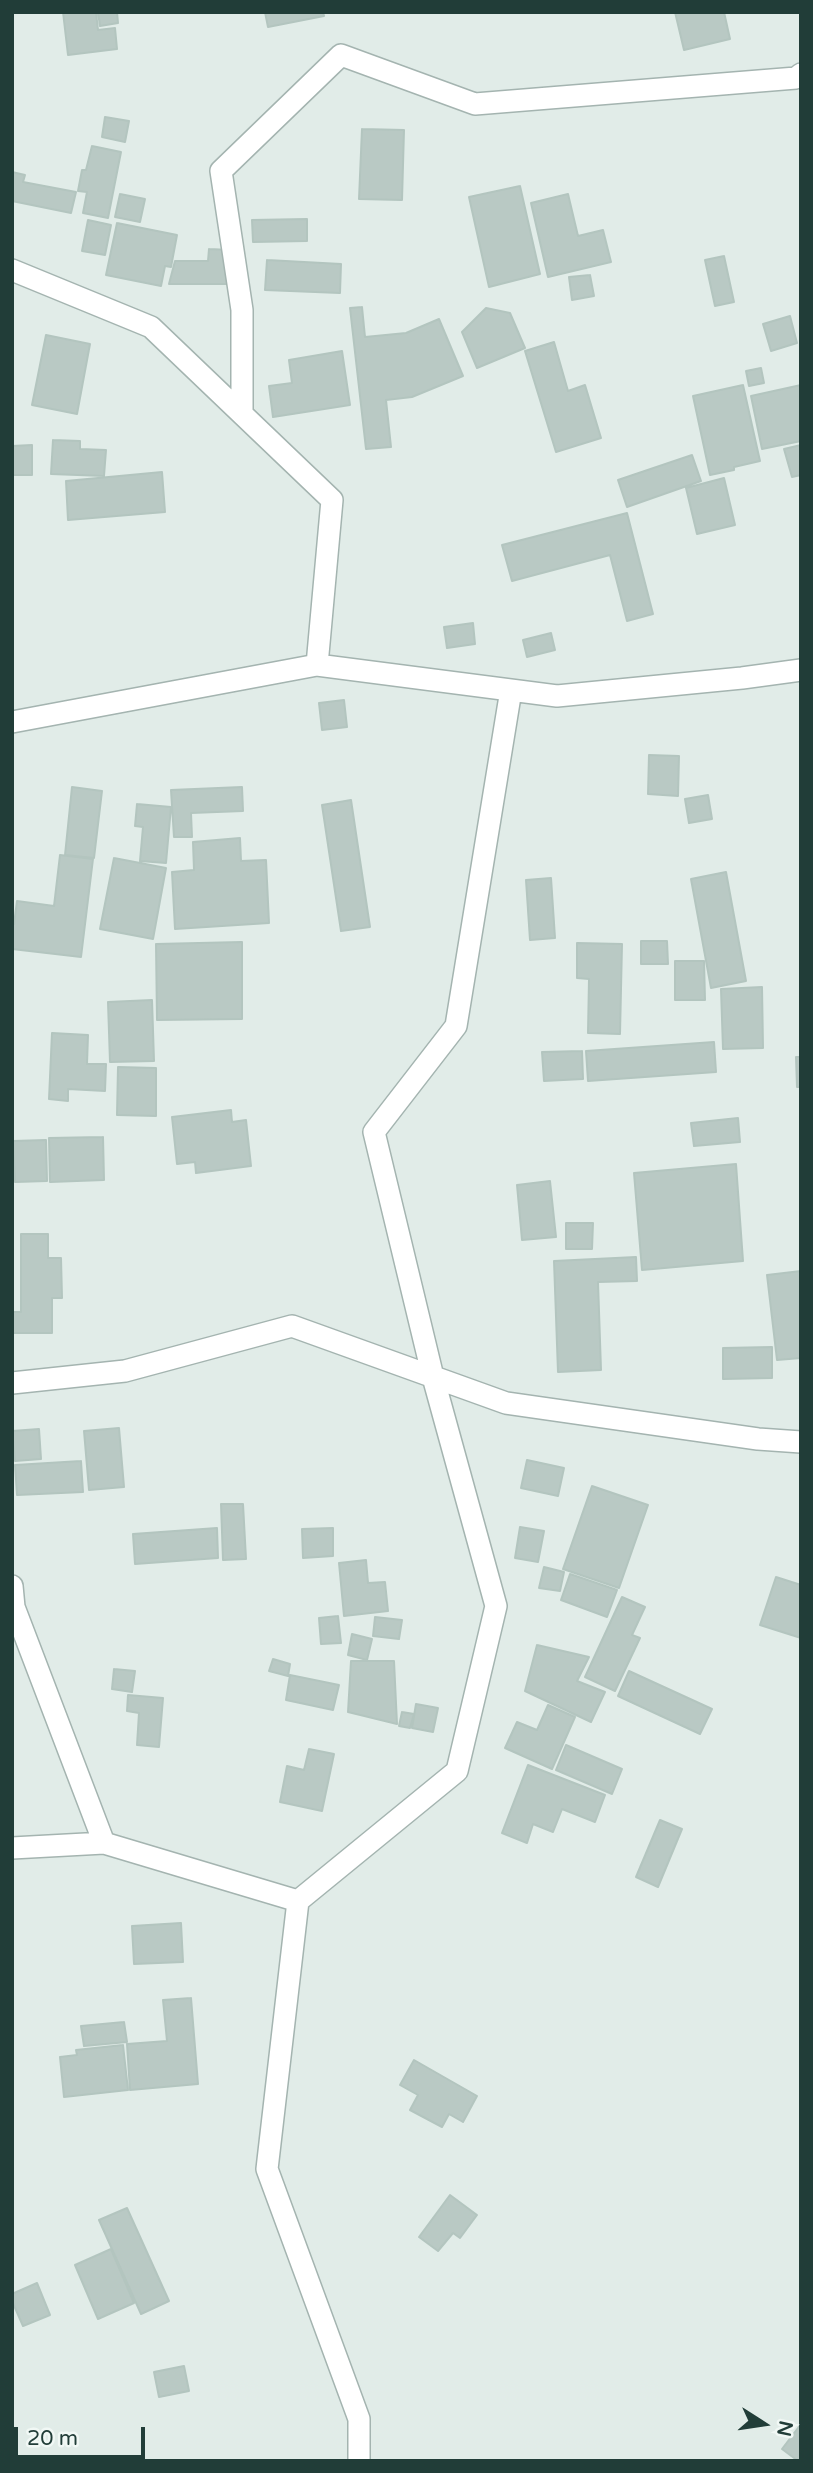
<!DOCTYPE html>
<html>
<head>
<meta charset="utf-8">
<style>
  body { margin:0 }
  #map { position:relative; width:813px; height:2473px; overflow:hidden; background:#e1ece8; font-family:"Varela Round",sans-serif }
  canvas { display:block }
  .frame { position:absolute; inset:0; border:14px solid #213d38; pointer-events:none }
  .north { position:absolute; left:729px; top:2389px; width:70px; height:70px; -webkit-text-stroke:5px #f1f8f5; paint-order:stroke; rotate:102deg; font-size:19px; font-weight:700; line-height:28px; text-align:center; color:#213d38 }
  .north::after { content:''; display:block; margin:auto; width:24px; height:32px; background:#213d38; clip-path:polygon(50% 0,100% 100%,50% 72%,0 100%) }
  .scale { position:absolute; left:14px; top:2427px; width:131px; height:32px; box-sizing:border-box; border:4px solid #213d38; border-top:0; padding-left:9px; font-size:21px; line-height:24px; white-space:nowrap; color:#213d38; -webkit-text-stroke:5px #f1f8f5; paint-order:stroke }
</style>
</head>
<body>
<div id="map">
<canvas width="813" height="2473"></canvas>
<div class="frame"></div>
<div class="north">N</div>
<div class="scale">20 m</div>
</div>
<script>
const c = document.querySelector('canvas').getContext('2d');
c.lineJoin = 'round';
function fillPath(path, color) {
  c.fillStyle = color;
  c.fill(path, 'evenodd');
}
function shape(rows) {
  const path = new Path2D();
  for (const r of rows) {
    path.moveTo(r[0], r[1]);
    for (let i = 2; i < r.length; i += 2) path.lineTo(r[i], r[i + 1]);
  }
  return path;
}
function stroke(path, color, width, dash) {
  c.strokeStyle = color;
  c.lineWidth = width;
  c.lineCap = dash ? 'butt' : 'round';
  c.setLineDash(dash || []);
  c.stroke(path);
}
const building = shape([
  [63,12,96,12,98,30,115,28,117,49,68,55,63,12],
  [98,12,117,12,118,23,100,26,98,12],
  [265,12,323,12,324,16,268,27,265,12],
  [675,12,724,12,730,39,684,50,675,12],
  [105,117,129,121,125,142,102,137,105,117],
  [362,129,404,130,402,200,359,199,362,129],
  [92,146,121,152,108,218,83,213,87,192,78,191,82,170,86,170,92,146],
  [12,172,25,175,23,182,76,192,71,213,12,201,12,172],
  [520,186,540,274,489,287,469,197,520,186],
  [120,194,145,199,140,222,115,217,120,194],
  [568,194,578,236,603,230,611,262,548,277,531,203,568,194],
  [307,219,307,241,253,242,252,220,307,219],
  [88,220,111,225,105,255,82,251,88,220],
  [117,223,177,235,171,267,165,266,161,286,106,275,117,223],
  [209,249,230,250,229,284,169,284,175,261,208,261,209,249],
  [724,256,734,302,715,306,705,260,724,256],
  [267,260,341,264,340,293,265,290,267,260],
  [590,275,594,296,572,300,569,277,590,275],
  [362,307,365,337,406,333,439,319,463,376,412,397,386,400,391,447,366,449,350,308,362,307],
  [486,308,510,313,525,348,477,368,462,332,486,308],
  [790,316,797,343,771,351,763,324,790,316],
  [46,335,90,344,77,414,32,405,46,335],
  [554,342,568,391,585,385,601,438,556,452,525,351,554,342],
  [342,351,350,405,273,417,269,386,292,383,289,360,342,351],
  [761,368,764,383,749,386,746,371,761,368],
  [743,385,760,461,734,467,734,470,710,475,693,396,743,385],
  [801,385,801,441,762,449,751,396,801,385],
  [53,440,80,441,80,449,106,450,104,476,51,474,53,440],
  [32,445,32,475,12,475,12,446,32,445],
  [801,445,801,475,792,477,784,449,801,445],
  [692,455,701,481,627,507,618,480,692,455],
  [162,472,165,512,68,520,66,481,162,472],
  [724,478,735,525,697,534,686,488,724,478],
  [627,513,653,614,627,621,610,555,512,581,502,545,627,513],
  [473,623,475,644,447,648,444,627,473,623],
  [551,633,555,650,527,657,523,640,551,633],
  [344,700,347,727,322,730,319,703,344,700],
  [649,755,679,756,678,796,648,794,649,755],
  [72,787,102,791,94,858,65,855,72,787],
  [242,787,243,811,191,813,192,837,174,837,171,790,242,787],
  [708,795,712,819,689,823,685,799,708,795],
  [351,800,370,927,341,931,322,805,351,800],
  [137,804,171,807,166,863,140,861,143,827,135,826,137,804],
  [240,838,241,861,266,860,269,923,175,929,172,872,194,870,193,842,240,838],
  [60,855,93,859,81,957,12,949,12,924,14,924,17,901,54,906,60,855],
  [114,858,166,868,153,939,100,929,114,858],
  [726,872,746,981,711,988,691,879,726,872],
  [551,878,555,938,530,940,526,880,551,878],
  [641,941,667,941,668,964,641,964,641,941],
  [242,942,242,1019,157,1020,156,944,242,942],
  [577,943,622,944,620,1034,588,1033,589,979,577,978,577,943],
  [675,961,704,961,705,1000,675,1000,675,961],
  [762,987,763,1048,723,1049,721,989,762,987],
  [152,1000,154,1061,110,1062,108,1002,152,1000],
  [52,1033,88,1035,87,1064,106,1064,105,1091,68,1089,68,1101,49,1099,52,1033],
  [714,1042,716,1072,588,1081,586,1051,714,1042],
  [582,1051,583,1079,544,1081,542,1052,582,1051],
  [796,1057,801,1057,801,1087,797,1087,796,1057],
  [118,1067,156,1068,156,1116,117,1115,118,1067],
  [231,1110,232,1122,246,1120,251,1166,196,1173,195,1162,177,1164,172,1117,231,1110],
  [738,1118,740,1142,694,1146,691,1123,738,1118],
  [103,1137,104,1180,50,1182,49,1138,103,1137],
  [46,1140,47,1181,15,1182,13,1141,46,1140],
  [736,1164,743,1261,642,1270,634,1173,736,1164],
  [550,1181,556,1237,522,1240,517,1185,550,1181],
  [566,1223,593,1223,592,1249,566,1249,566,1223],
  [21,1234,48,1234,48,1258,61,1258,62,1298,52,1298,52,1333,12,1333,12,1312,21,1312,21,1234],
  [636,1257,637,1281,598,1282,601,1370,558,1372,554,1261,636,1257],
  [801,1271,801,1358,777,1360,767,1275,801,1271],
  [772,1347,772,1378,723,1379,723,1348,772,1347],
  [119,1428,124,1487,89,1490,84,1431,119,1428],
  [39,1429,41,1459,15,1461,12,1431,39,1429],
  [527,1460,564,1468,558,1496,521,1488,527,1460],
  [81,1461,83,1492,17,1495,15,1465,81,1461],
  [592,1486,648,1505,619,1588,563,1569,592,1486],
  [221,1504,243,1504,246,1559,223,1560,221,1504],
  [520,1527,544,1531,538,1562,515,1558,520,1527],
  [217,1528,218,1558,135,1564,133,1534,217,1528],
  [333,1528,333,1556,303,1558,302,1529,333,1528],
  [366,1560,368,1583,385,1582,388,1611,344,1616,339,1563,366,1560],
  [544,1567,564,1572,560,1591,539,1588,544,1567],
  [570,1574,617,1590,607,1617,561,1600,570,1574],
  [776,1577,801,1585,801,1638,760,1625,776,1577],
  [622,1597,645,1607,632,1635,640,1638,615,1691,585,1677,622,1597],
  [338,1616,341,1643,321,1644,319,1618,338,1616],
  [375,1617,402,1620,399,1639,373,1636,375,1617],
  [352,1634,372,1639,367,1660,348,1655,352,1634],
  [537,1645,589,1657,577,1681,605,1692,591,1722,525,1691,537,1645],
  [273,1659,290,1664,288,1676,269,1671,273,1659],
  [351,1661,394,1661,397,1724,348,1712,351,1661],
  [114,1669,135,1671,132,1692,112,1689,114,1669],
  [629,1671,712,1709,700,1734,618,1696,629,1671],
  [290,1675,339,1685,333,1710,286,1700,290,1675],
  [128,1695,163,1698,159,1747,137,1745,139,1713,127,1711,128,1695],
  [416,1704,438,1708,433,1732,412,1728,416,1704],
  [548,1705,575,1717,552,1769,505,1748,517,1722,537,1730,548,1705],
  [402,1712,414,1714,410,1728,399,1726,402,1712],
  [566,1745,622,1769,612,1794,556,1770,566,1745],
  [309,1749,334,1754,322,1811,280,1802,287,1766,304,1770,309,1749],
  [528,1765,605,1795,595,1822,562,1809,553,1832,533,1824,527,1843,502,1833,528,1765],
  [660,1820,682,1829,658,1887,636,1877,660,1820],
  [181,1923,183,1962,134,1964,132,1926,181,1923],
  [191,1998,198,2084,130,2090,127,2044,167,2041,163,2000,191,1998],
  [124,2022,127,2042,84,2046,81,2026,124,2022],
  [123,2045,128,2090,64,2097,60,2057,77,2055,76,2050,123,2045],
  [414,2060,477,2096,463,2122,449,2114,442,2127,410,2110,418,2095,400,2085,414,2060],
  [450,2195,477,2215,460,2238,453,2233,438,2251,419,2237,450,2195],
  [127,2208,169,2301,141,2314,99,2220,127,2208],
  [111,2249,134,2303,98,2319,75,2265,111,2249],
  [37,2283,50,2315,23,2326,12,2301,12,2294,37,2283],
  [184,2366,189,2391,159,2397,154,2372,184,2366],
  [801,2424,801,2461,798,2461,782,2449,801,2424]
]);
const minor = shape([
  [12,270,151,327,332,500,317,665],
  [242,412,242,310,221,171,341,55,475,104,796,78,801,74],
  [12,722,317,665,557,696,742,678,801,670],
  [12,1383,125,1371,292,1326,506,1403,758,1439,801,1442],
  [12,1586,14,1607,104,1843,298,1901],
  [12,1848,104,1843],
  [359,2461,359,2419,267,2169,298,1901,457,1771,496,1606,433,1377,374,1132,456,1026,511,690]
]);
fillPath(building, '#b9c9c4');
stroke(building, '#b3c5bf', 2);
stroke(minor, '#a4b4b0', 24);
stroke(minor, '#fff', 21);
</script>
</body>
</html>
